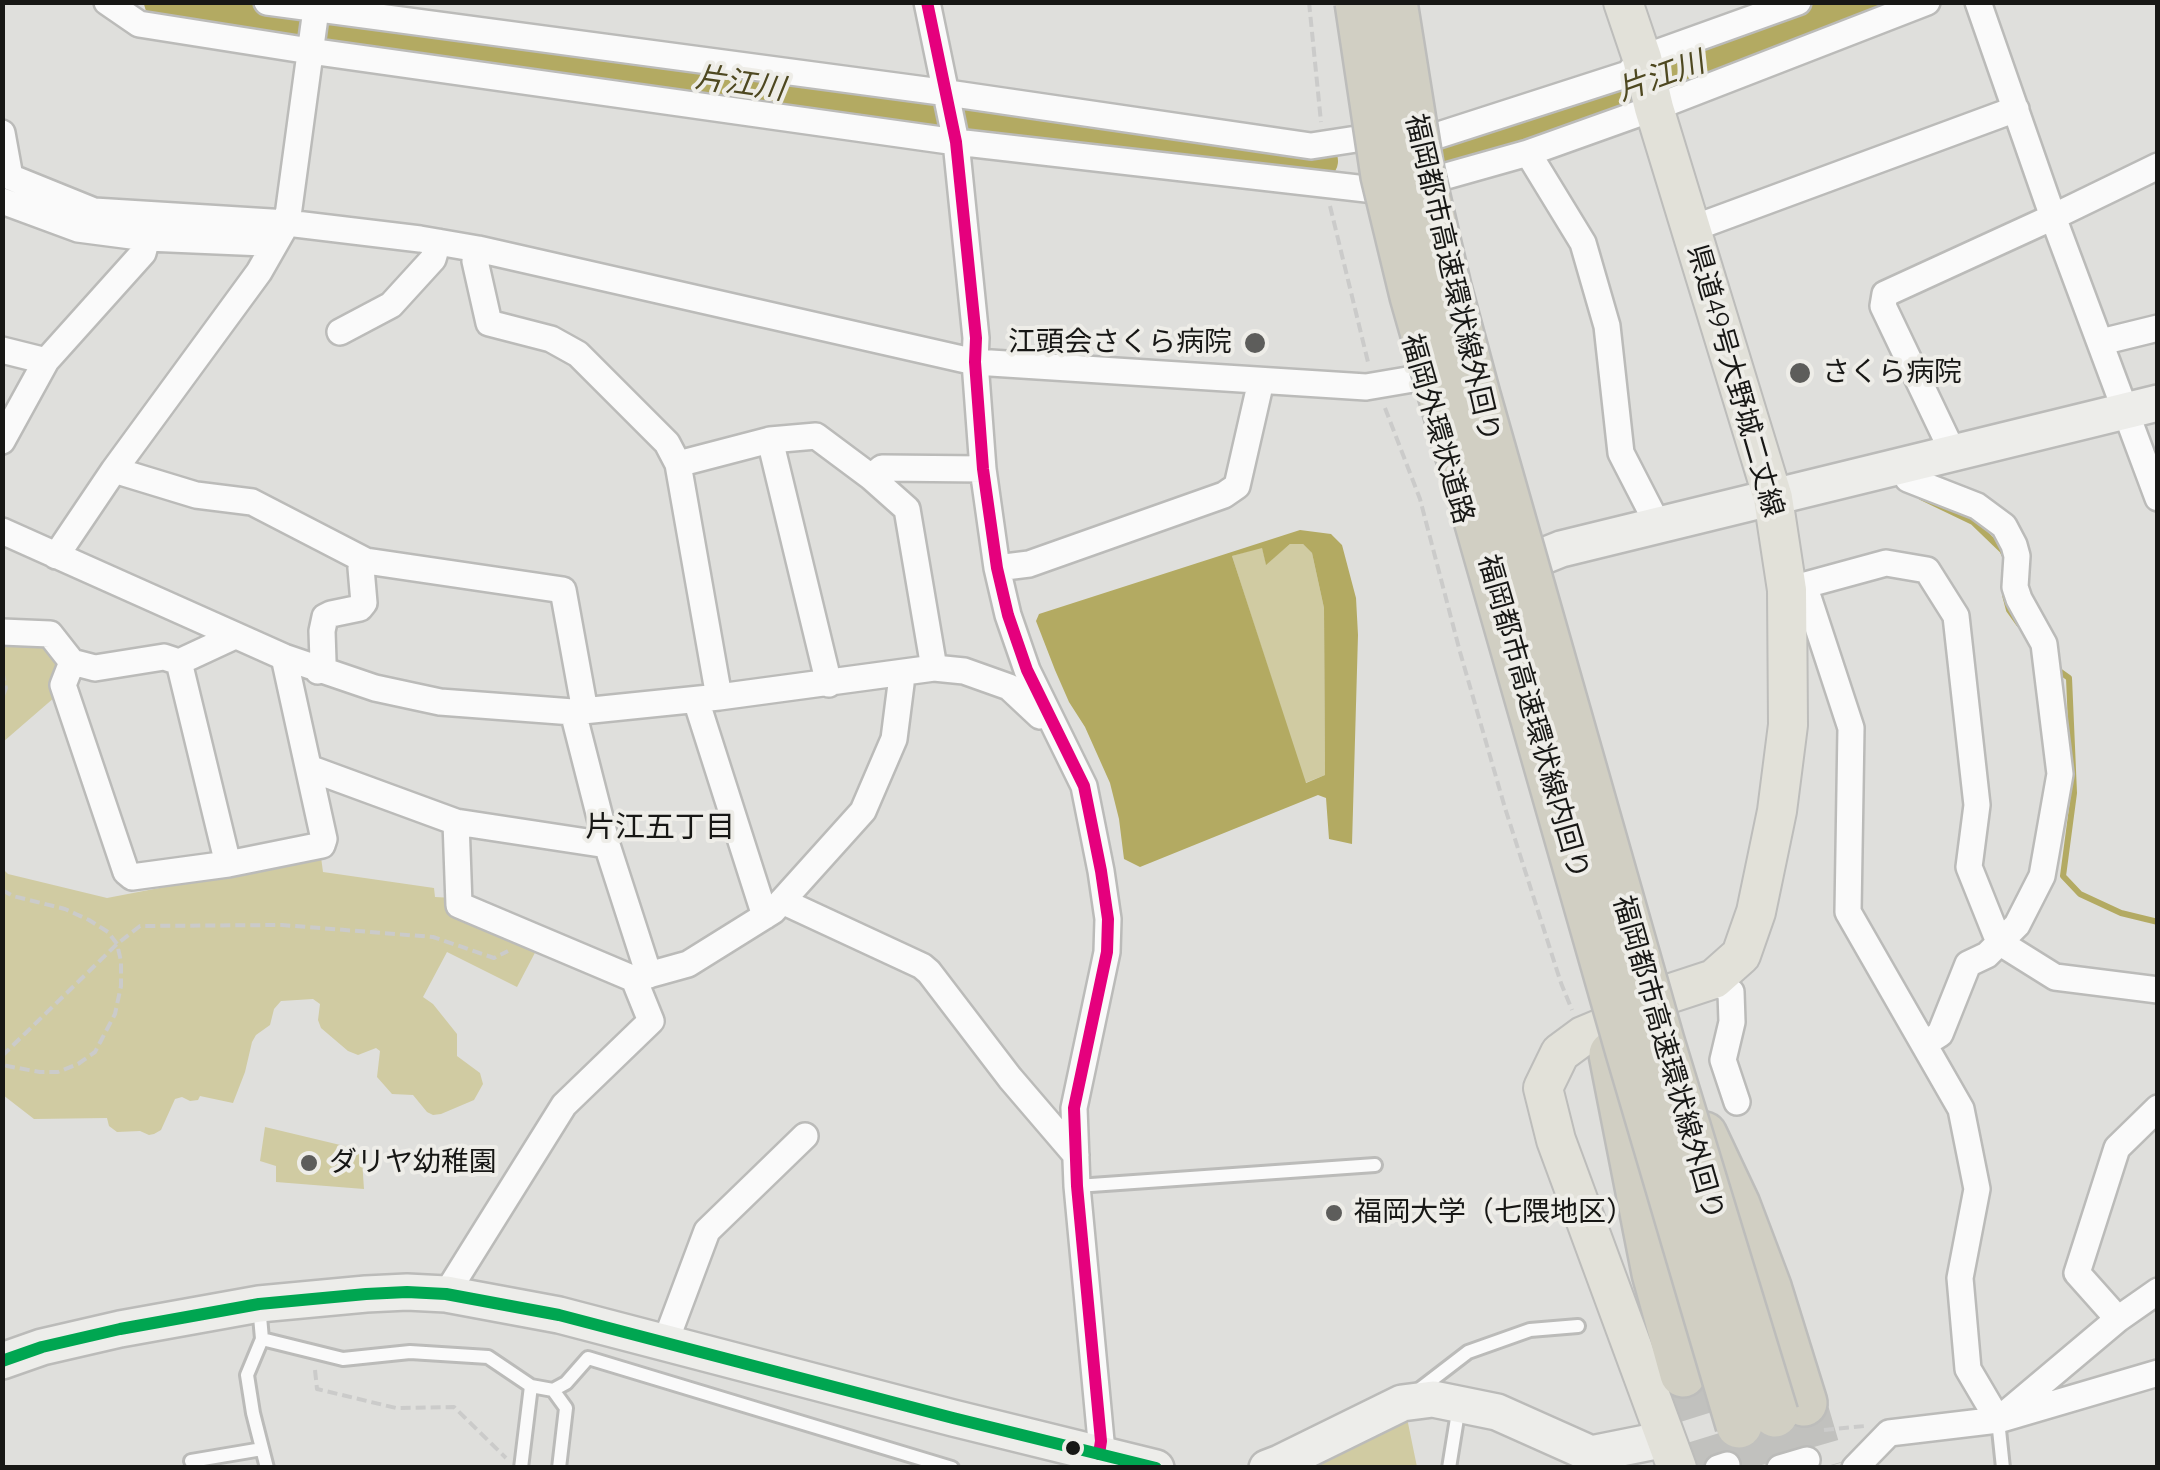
<!DOCTYPE html>
<html>
<head>
<meta charset="utf-8">
<style>
  body { margin:0 }
  #map { position:relative; width:2160px; height:1470px; overflow:hidden; background:#dfdfdc; font-family:Quicksand,sans-serif }
  canvas { display:block }
  .frame { position:absolute; inset:0; border:5px solid #171715; pointer-events:none }
</style>
</head>
<body>
<div id="map">
<canvas width="2160" height="1470"></canvas>
<div class="frame"></div>
</div>
<script>
const c = document.querySelector('canvas').getContext('2d');
c.lineJoin = 'round';
function fillPath(path, color) {
  c.fillStyle = color;
  c.fill(path, 'evenodd');
}
function shape(rows) {
  const path = new Path2D();
  for (const r of rows) {
    path.moveTo(r[0], r[1]);
    for (let i = 2; i < r.length; i += 2) path.lineTo(r[i], r[i + 1]);
  }
  return path;
}
function stroke(path, color, width, dash) {
  c.strokeStyle = color;
  c.lineWidth = width;
  c.lineCap = dash ? 'butt' : 'round';
  c.setLineDash(dash || []);
  c.stroke(path);
}
function label(font, color, halo, rows, align = 'center') {
  c.font = font + ' Quicksand,"Noto Sans JP",sans-serif';
  c.lineWidth = 8;
  c.setLineDash([]);
  c.textBaseline = 'middle';
  c.strokeStyle = halo;
  c.fillStyle = color;
  for (const [text, x, y, turn = 0] of rows) {
    c.save();
    c.translate(x, y);
    c.rotate((+turn || 0) * Math.PI / 180);
    c.textAlign = isNaN(turn) ? turn : align;
    if (halo) c.strokeText(text, 0, 0);
    c.fillText(text, 0, 0);
    c.restore();
  }
}
const green = shape([
  [1290,544,1303,544,1312,553,1324,608,1325,775,1305,783,1232,556,1262,547,1266,564],
  [3,636,47,645,60,673,55,697,3,742],
  [321,857,323,872,434,888,435,897,453,898,538,947,517,987,447,952,423,997,433,1004,457,1034,457,1056,480,1073,483,1084,474,1100,441,1114,433,1115,427,1112,413,1095,392,1094,377,1077,380,1051,376,1048,358,1055,348,1051,321,1028,318,1020,320,1004,313,999,281,1001,274,1009,270,1025,256,1035,252,1042,245,1072,233,1103,200,1096,198,1100,190,1101,182,1097,175,1099,161,1130,154,1134,149,1135,140,1131,117,1132,109,1126,107,1118,34,1119,3,1095,2,868,8,874,107,898],
  [265,1127,357,1149,362,1160,364,1189,276,1182,276,1166,260,1161],
  [1407,1418,1417,1467,1301,1467]
]);
const water = shape([
  [1300,530,1331,534,1342,545,1356,598,1358,635,1352,844,1329,839,1326,798,1318,795,1140,867,1124,859,1119,819,1110,783,1085,727,1069,702,1055,670,1036,621,1039,614],
  [1290,544,1303,544,1312,553,1324,608,1325,775,1306,783,1232,556,1262,548,1266,565]
]);
const stream = shape([
  [1921,497,1973,522,2002,550,2006,558],
  [2005,595,2009,610,2019,624],
  [2055,668,2069,678,2074,793,2063,876,2080,894,2121,913,2158,922]
]);
const river = shape([
  [163,2,327,38,559,59,965,116,1319,161],
  [1457,151,1865,2]
]);
const highwayTunnel = shape([
  [1683,1374,1712,1468],
  [1804,1403,1823,1468],
  [1775,1414,1789,1468],
  [1739,1425,1751,1468]
]);
const path = shape([
  [1309,2,1321,122],
  [1330,206,1368,362],
  [1385,408,1420,499,1460,652,1505,808,1561,983,1572,1010],
  [2,671,6,688,2,698],
  [2,890,13,896,65,909,89,920,108,932,117,944,121,961,121,986,115,1014,95,1052,78,1064,58,1072,40,1072,7,1066,2,1064],
  [2,1056,117,944,140,926,282,925,433,937,494,958,508,951],
  [315,1370,317,1389,396,1408,454,1407,506,1458],
  [1824,1430,1865,1426]
]);
const lane = shape([
  [1077,1186,1375,1165],
  [259,1305,262,1339,343,1359,410,1352,488,1357,531,1386,521,1468],
  [262,1339,247,1375,253,1413,267,1468],
  [531,1386,553,1390,566,1383,588,1358,952,1468],
  [553,1390,566,1408,559,1468],
  [1416,1392,1468,1352,1530,1330,1578,1326],
  [1998,1420,2003,1468],
  [191,1461,262,1449],
  [1449,1468,1459,1406]
]);
const street = shape([
  [107,2,139,24,310,51,956,142,1375,190],
  [267,2,948,93,1311,146,1363,138,1411,144,1628,74,1642,58,1798,2],
  [927,2,956,142,976,338,975,362,983,469,997,568,1008,615,1027,670,1084,786,1101,871,1108,919,1107,952,1074,1108,1077,1186,1101,1441,1099,1454],
  [1978,2,2053,217,2158,498],
  [2,133,10,177,94,211,287,223,420,239,478,249,975,362,1366,387,1419,378],
  [1528,153,1583,243,1607,326,1621,453,1658,525],
  [1418,184,1528,153,1654,108,1927,2],
  [2,201,78,229,147,238,264,243,273,247],
  [1691,229,2016,109],
  [478,249,475,261,489,323,551,339,578,354,667,443,678,464,719,697],
  [340,332,391,305,433,259,438,242],
  [2101,342,2158,328],
  [2,350,46,361],
  [770,440,829,684],
  [2,441,46,361,143,253,147,238],
  [1950,455,1947,440,1883,306,1885,294,2053,217,2158,166],
  [678,464,770,440,816,436,871,477,907,509,934,668],
  [1905,466,1908,479,1977,506,2004,526,2014,545,2017,556,2015,587,2019,599,2044,644,2060,774,2042,876,2017,925,1987,955,1968,964,1940,1034,1924,1044],
  [114,470,196,495,252,502,366,561,563,590,585,711],
  [871,477,882,468,983,469],
  [2,531,284,657,375,688,440,702,573,712,719,697,934,668,964,671,1009,687,1040,716,1047,712],
  [56,556,114,470,259,272,287,223,317,2],
  [997,568,1029,564,1224,495,1237,486,1261,381],
  [2,632,50,634,72,662],
  [235,636,179,662,164,657,95,668,72,662,63,685,126,872,132,877,228,864,322,845,324,839,284,657],
  [179,662,228,864],
  [318,671,323,661,322,631,325,617,331,614,360,608,364,603,361,568,363,560],
  [696,700,765,916],
  [573,712,607,845,649,975],
  [309,768,456,822,607,845],
  [782,901,922,966,929,972,1010,1078,1076,1155],
  [634,979,688,964,773,911,863,811,894,739,901,684,900,674],
  [1714,979,1731,992,1732,1022,1723,1060,1737,1102],
  [2158,990,2055,977,1999,942,1969,867,1977,805,1956,616,1927,570,1886,563,1787,590,1809,600,1851,728,1848,912,1961,1109,1977,1189,1960,1278,1968,1369,1998,1420,2158,1373],
  [446,1294,564,1105,651,1021,634,979,459,905,456,822],
  [2118,1319,2077,1273,2117,1148,2158,1108],
  [665,1343,707,1231,805,1136],
  [1718,1468,1727,1465],
  [1780,1468,1807,1460],
  [1855,1468,1889,1433,1998,1420,2118,1319,2158,1291]
]);
const secondary = shape([
  [1501,573,1561,549,2158,403],
  [2,1361,42,1347,120,1329,259,1304,366,1294,407,1292,446,1294,559,1315,953,1418,1156,1468],
  [1267,1468,1280,1463,1402,1403,1433,1399,1497,1412,1591,1454,1666,1439]
]);
const primary = shape([
  [1623,2,1642,58,1654,108,1773,498,1787,590,1788,725,1777,811,1756,912,1741,955,1714,979,1650,1000,1607,1026,1583,1036,1560,1053,1543,1088,1556,1140,1677,1468]
]);
const highway = shape([
  [1612,1054,1655,1273,1683,1374],
  [1704,1135,1737,1205,1768,1287,1804,1403]
]);
const highwayBridge = shape([
  [1358,2,1384,176,1413,296,1629,1052,1739,1425],
  [1394,2,1421,171,1448,287,1477,395,1661,1041,1775,1414]
]);
const bus1 = shape([
  [927,2,956,142,976,338,975,362,983,469,997,568,1008,615,1027,670,1084,786,1101,871,1108,919,1107,952,1074,1108,1077,1186,1101,1441,1099,1454]
]);
const bus2 = shape([
  [2,1361,42,1347,120,1329,259,1304,366,1294,407,1292,446,1294,559,1315,953,1418,1156,1468]
]);
const markers = [
  [1255,343,12,"#5d5d5b"],
  [1800,373,12,"#5d5d5b"],
  [309,1163,10,"#5d5d5b"],
  [1334,1213,10,"#5d5d5b"],
  [1073,1448,9,"#171715"]
];
const streetNames = [
  ["福岡都市高速環状線外回り",1452,278,77],
  ["県道49号大野城二丈線",1735,381,74],
  ["福岡外環状道路",1437,429,74],
  ["福岡都市高速環状線内回り",1533,717,74],
  ["福岡都市高速環状線外回り",1668,1058,74]
];
const poiNames = [
  ["江頭会さくら病院",1232,343,"right"],
  ["さくら病院",1822,373],
  ["ダリヤ幼稚園",329,1163],
  ["福岡大学（七隈地区）",1354,1213]
];
const waterNames = [
  ["片江川",1661,77,-20],
  ["片江川",740,84,8]
];
const neighbourhoodNames = [
  ["片江五丁目",660,828]
];
fillPath(green, '#d0cba2');
fillPath(water, '#b3aa62');
stroke(stream, '#b3aa62', 6);
stroke(river, '#b3aa62', 38);
stroke(highwayTunnel, '#c1c1be', 45, [45, 22]);
stroke(lane, '#bbbbb9', 18);
stroke(street, '#bbbbb9', 30);
stroke(secondary, '#bbbbb9', 40);
stroke(primary, '#bdbdbb', 42);
stroke(highway, '#bdbdbb', 50);
stroke(path, '#cbcbca', 4, [10, 5]);
stroke(lane, '#fafafa', 12);
stroke(street, '#fafafa', 25);
stroke(secondary, '#ededea', 35);
stroke(primary, '#e2e1d9', 38);
stroke(highway, '#d1cfc3', 45);
stroke(highwayBridge, '#bdbdbb', 50, []);
stroke(highwayBridge, '#d1cfc3', 45);
stroke(bus1, '#e5007d', 12);
stroke(bus2, '#00a651', 12);
for (const [x, y, r, color] of markers) {
  const dot = new Path2D();
  dot.arc(x, y, r, 0, 2 * Math.PI);
  c.fillStyle = color;
  c.fill(dot);
  stroke(dot, '#eeede8', 4);
}
label('28px', '#171715', '#eeede8', streetNames);
label('28px', '#171715', '#eeede8', poiNames, 'left');
label('italic 30px', '#4e4820', '#eeede8', waterNames);
label('30px', '#171715', '#eeede8', neighbourhoodNames);
</script>
</body>
</html>
